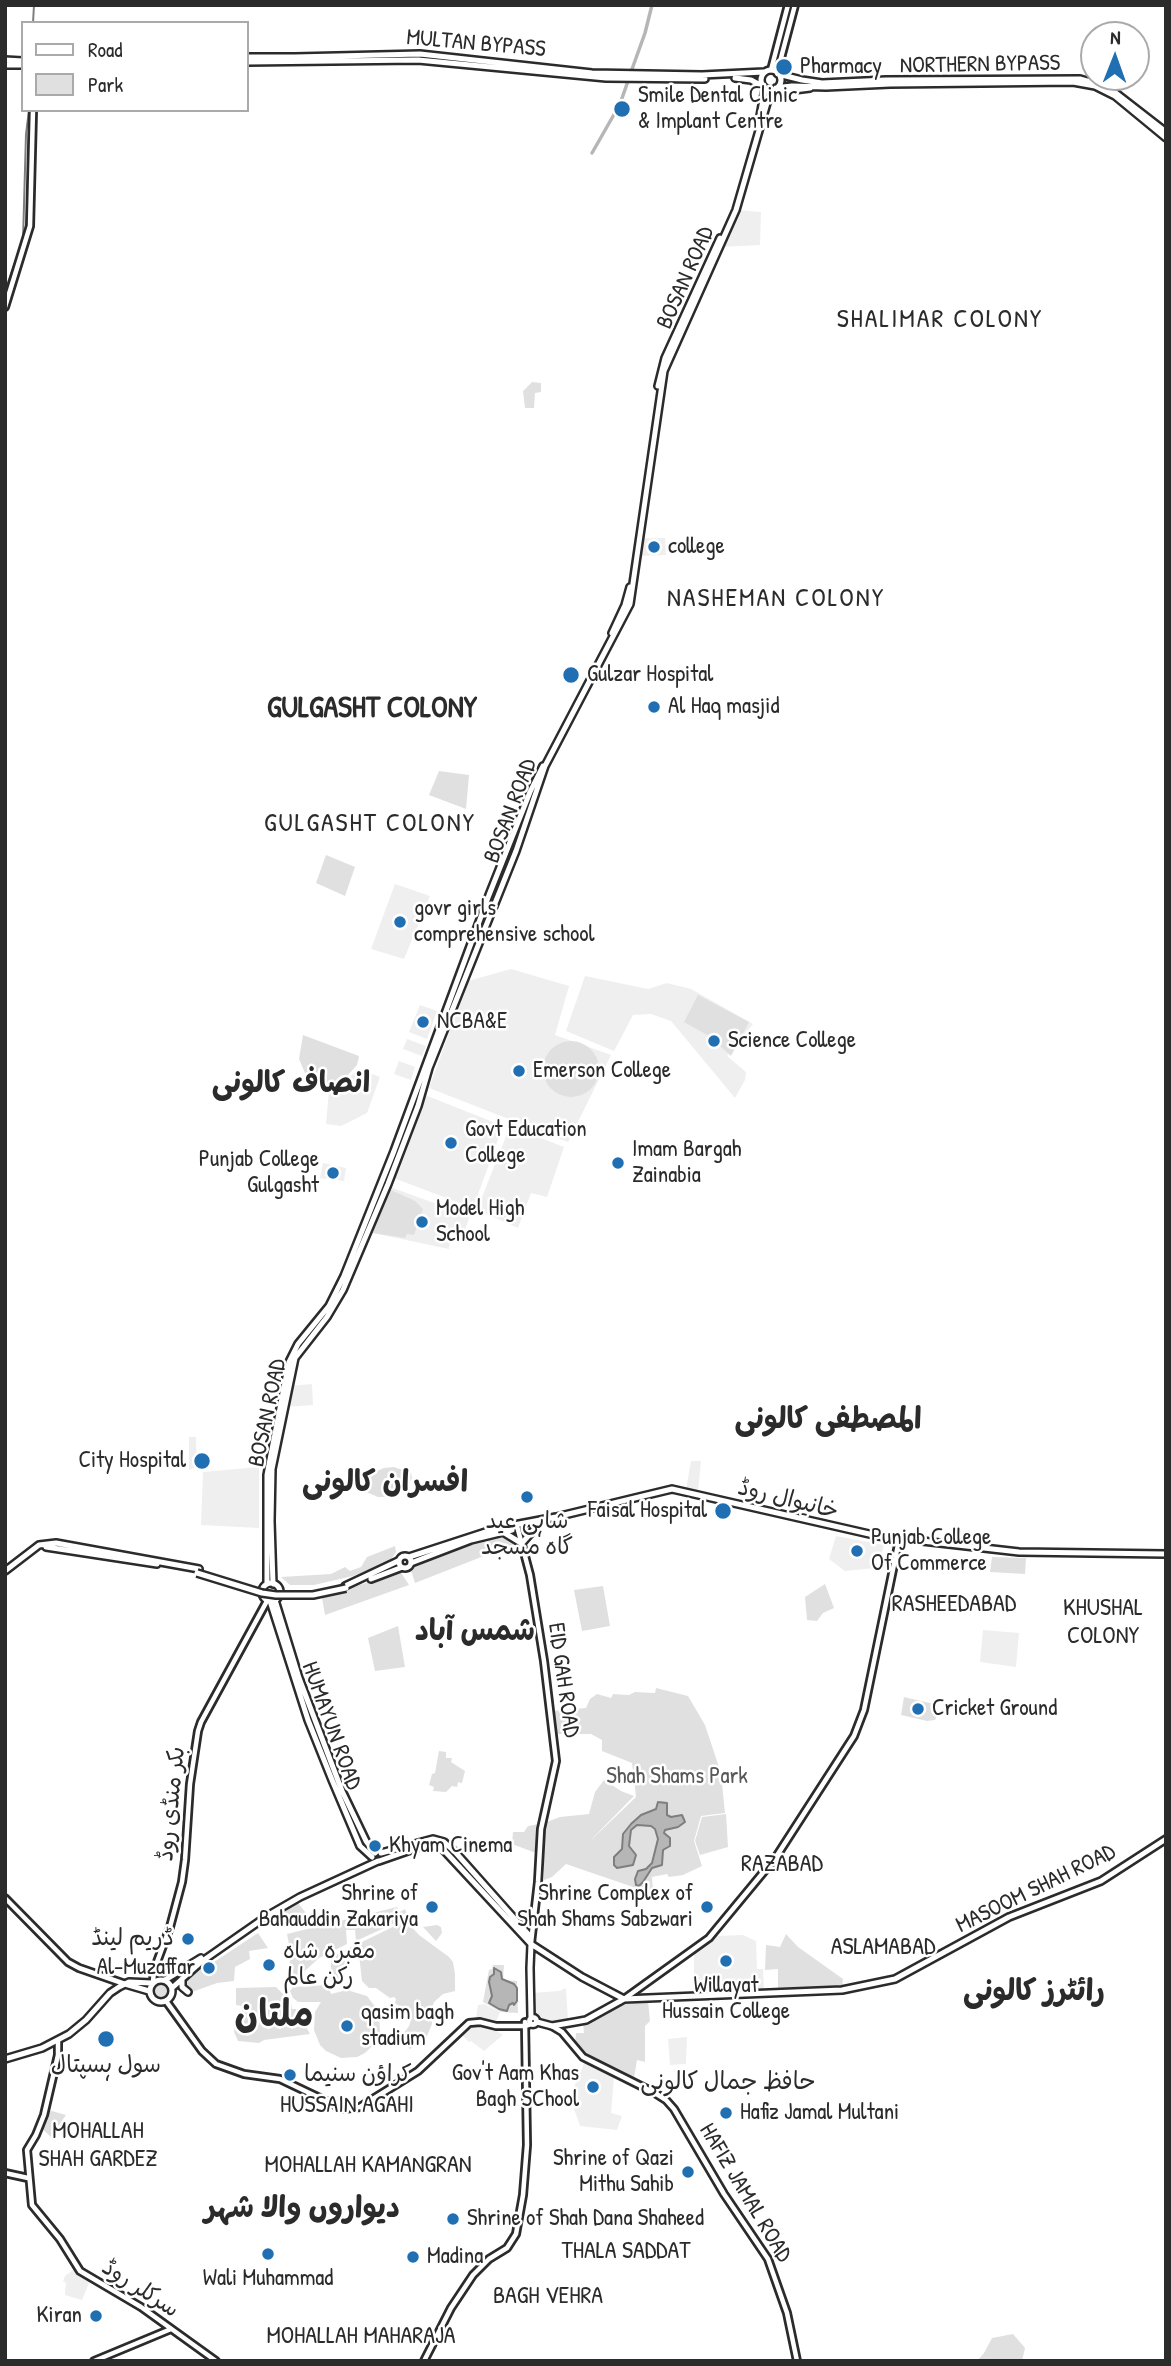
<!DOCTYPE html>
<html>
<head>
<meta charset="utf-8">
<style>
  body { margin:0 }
  #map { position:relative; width:1171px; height:2366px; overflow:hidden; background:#fff; font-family:"Patrick Hand",sans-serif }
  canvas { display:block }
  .frame { position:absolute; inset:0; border:7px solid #2b2b2b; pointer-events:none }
  .legend { position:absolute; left:21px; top:21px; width:228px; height:91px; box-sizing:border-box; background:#fff; border:2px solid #aaa; margin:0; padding:9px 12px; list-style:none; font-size:21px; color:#2b2b2b }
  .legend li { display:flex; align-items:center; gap:14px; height:35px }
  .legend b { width:35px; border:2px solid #aaa }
  .north { position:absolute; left:1080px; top:21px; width:70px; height:70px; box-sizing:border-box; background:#fff; border:2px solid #aaa; border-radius:50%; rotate:1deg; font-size:19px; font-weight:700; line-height:28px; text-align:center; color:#2b2b2b }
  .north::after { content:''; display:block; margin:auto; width:24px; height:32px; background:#1f6fb2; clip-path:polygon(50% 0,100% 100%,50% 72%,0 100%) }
</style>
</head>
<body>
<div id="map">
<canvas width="1171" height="2366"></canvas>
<div class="frame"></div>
<ul class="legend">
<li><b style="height:9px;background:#fff"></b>Road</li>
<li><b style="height:19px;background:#e0e0e0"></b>Park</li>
</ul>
<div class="north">N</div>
</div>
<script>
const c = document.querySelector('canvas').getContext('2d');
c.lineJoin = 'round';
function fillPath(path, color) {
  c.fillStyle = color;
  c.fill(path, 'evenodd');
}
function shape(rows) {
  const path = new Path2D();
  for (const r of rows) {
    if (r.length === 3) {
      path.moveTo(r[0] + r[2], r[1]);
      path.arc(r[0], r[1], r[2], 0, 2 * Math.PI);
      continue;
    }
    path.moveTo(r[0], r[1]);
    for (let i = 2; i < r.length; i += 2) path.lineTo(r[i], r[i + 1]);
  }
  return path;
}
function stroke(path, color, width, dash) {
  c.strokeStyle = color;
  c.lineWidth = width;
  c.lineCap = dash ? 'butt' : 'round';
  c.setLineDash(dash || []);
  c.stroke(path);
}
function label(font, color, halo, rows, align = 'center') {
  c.font = font + ' "Patrick Hand","Playpen Sans Arabic",sans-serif';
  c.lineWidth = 5;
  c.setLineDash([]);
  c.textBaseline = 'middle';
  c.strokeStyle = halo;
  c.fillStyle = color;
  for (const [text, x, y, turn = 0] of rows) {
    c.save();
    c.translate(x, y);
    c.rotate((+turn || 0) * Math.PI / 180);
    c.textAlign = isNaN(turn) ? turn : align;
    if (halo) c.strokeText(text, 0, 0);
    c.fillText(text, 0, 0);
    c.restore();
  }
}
const built = shape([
  [737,210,761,212,760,245,720,247],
  [644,538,665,538,666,555,640,556],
  [395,884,430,896,404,959,371,949],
  [511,969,569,986,555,1035,611,1055,568,1142,429,1088,468,981],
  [585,976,648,989,667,983,691,989,753,1024,727,1056,746,1072,745,1080,735,1098,671,1021,651,1014,633,1015,614,1051,566,1031],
  [420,1005,437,1011,427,1039,409,1032],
  [407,1039,426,1046,422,1056,403,1049],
  [399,1061,415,1067,411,1080,394,1074],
  [359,1069,380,1077,367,1113,341,1126,326,1124,329,1091,345,1081],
  [425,1095,503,1126,473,1208,391,1177],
  [510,1126,564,1147,547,1197,531,1193,518,1228,477,1210],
  [323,1163,346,1168,344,1181,320,1178],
  [390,1187,470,1216,465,1230,452,1229,449,1249,373,1233],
  [312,1384,313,1405,285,1407,288,1386],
  [189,1437,196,1437,197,1467,189,1470],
  [691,1461,701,1461,698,1491,686,1490],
  [259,1467,259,1528,201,1525,203,1472],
  [836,1536,884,1545,881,1556,874,1557,876,1568,845,1571,829,1559],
  [983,1630,1019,1633,1016,1667,980,1662],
  [743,1935,756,1941,757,1969,763,1969,764,1993,694,1996,694,1954,708,1944,715,1936],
  [566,1988,568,2021,560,2023,542,2021,534,2018,531,1993,559,1991],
  [484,2004,500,2012,496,2022,476,2018,478,2005],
  [472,2026,495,2030,503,2035,484,2051,471,2041,469,2042,462,2035],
  [687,2037,686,2064,670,2065,668,2039],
  [585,2061,614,2077,611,2113,622,2116,617,2130,580,2126,570,2097],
  [77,2267,91,2278,82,2300,65,2295,65,2292,66,2283,63,2281,65,2276]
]);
const green = shape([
  [532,382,541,383,541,392,535,393,534,408,525,408,523,391],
  [439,771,469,775,466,809,429,795],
  [326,855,355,867,345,896,316,883],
  [698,995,749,1022,731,1056,709,1036,684,1022],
  [303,1035,359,1056,357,1065,348,1075,332,1086,325,1087,315,1082,305,1073,299,1059],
  [571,1069,28],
  [391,1190,415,1201,423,1209,414,1235,407,1234,405,1238,373,1233],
  [394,1467,411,1473,412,1478,406,1488,389,1497,378,1497,366,1492,365,1483,372,1473,384,1468],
  [505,1532,517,1543,415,1583,410,1567,462,1545],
  [395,1546,396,1552,389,1562,353,1576,314,1585,290,1585,281,1577,331,1574,345,1567,350,1571,361,1567,367,1557],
  [992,1557,1026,1558,1025,1574,990,1572],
  [400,1571,409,1585,325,1615,322,1598],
  [825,1584,834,1608,823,1613,817,1621,807,1620,805,1597],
  [603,1586,610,1626,582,1631,574,1590],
  [398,1626,405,1667,375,1671,368,1638],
  [656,1688,688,1696,705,1725,721,1773,725,1813,701,1816,694,1841,702,1866,683,1875,669,1877,667,1874,652,1877,653,1890,636,1888,566,1864,552,1877,544,1880,544,1856,512,1844,513,1832,524,1832,528,1826,544,1823,560,1817,589,1814,595,1792,604,1780,621,1791,634,1796,588,1843,636,1797,632,1763,602,1751,602,1740,591,1734,555,1734,552,1711,586,1708,590,1699,597,1694,611,1698,613,1694,629,1695,635,1692,655,1693],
  [904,1697,934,1704,937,1716,935,1720,927,1721,901,1715],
  [439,1751,446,1752,446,1758,452,1758,451,1762,465,1771,462,1783,458,1782,457,1787,452,1786,446,1792,433,1791,434,1787,429,1785,432,1774,435,1773],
  [726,1814,728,1847,700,1855,695,1841,702,1817],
  [298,1903,306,1913,279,1927,273,1927,270,1919],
  [397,1907,400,1912,405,1909,408,1917,356,1941,355,1930,346,1930,347,1944,319,1958,297,1978,290,1980,290,1977,288,1976,291,1954,287,1934],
  [403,1922,410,1925,419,1935,449,1957,453,1962,455,1974,455,1991,443,1994,434,2002,431,2010,432,2024,427,2036,410,2049,399,2040,409,2026,412,2016,395,2003,396,1999,394,1997,390,1998,376,1988,369,1988,362,1981,359,1954,345,1960,343,1982,331,1982,331,1957],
  [437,1925,441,1927,442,1933,436,1941,423,1927],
  [258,1933,268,1948,249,1951,250,1959,235,1967,234,1981,217,1983,192,1992,184,1988,183,1980,204,1966,206,1975,214,1973,216,1969,214,1962],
  [786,1934,798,1947,843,1979,842,1987,778,1989,778,1969,765,1970,766,1945,780,1947],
  [493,1965,504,1965,503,1980,517,1981,518,2013,501,2012,483,2002,489,1970,492,1969],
  [161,1991,8],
  [328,1985,331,1994,347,1990,367,1996,379,2012,380,2032,376,2042,365,2053,357,2057,341,2058,326,2051,320,2045,314,2030,315,2012,321,2002,298,2002,293,1998,290,1991,293,1987],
  [276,1987,291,2002,292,2009,296,2009,310,2034,264,2040,259,2043,238,2041,234,2032,235,2020,242,2019,242,2006,236,2005,236,1988],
  [648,2001,650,2021,645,2026,645,2062,637,2060,634,2078,587,2055,575,2045,576,2033,584,2033,583,2023,614,2006],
  [45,2109,66,2115,51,2137,40,2127],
  [1013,2334,1025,2348,1022,2361,967,2361,978,2360,984,2353,992,2338]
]);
const water = shape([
  [658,1802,667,1803,667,1815,671,1817,682,1815,685,1822,678,1827,665,1830,664,1833,670,1838,670,1846,663,1850,662,1865,652,1868,643,1882,639,1886,636,1885,635,1879,638,1871,646,1869,652,1863,658,1839,655,1829,651,1826,637,1825,631,1830,629,1846,636,1855,633,1865,617,1868,614,1865,614,1857,622,1849,623,1834,631,1824,641,1815,656,1809,658,1802],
  [494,1968,501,1972,502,1979,514,1984,517,1988,517,2001,514,2005,513,2003,509,2005,507,2011,499,2009,489,2003,492,1996,489,1982,490,1977,494,1974,494,1968]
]);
const stream = shape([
  [33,23,34,5],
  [5,291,23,240,26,134,29,110]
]);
const canal = shape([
  [631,72,645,33,652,5],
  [592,153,620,104,628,81]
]);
const secondary = shape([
  [771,70,788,5],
  [777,73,795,5],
  [5,307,30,226,33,110],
  [517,1526,530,1575,544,1661,556,1761,541,1829,538,1882,531,1943],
  [5,1898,68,1962,79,1968,125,1984],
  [153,1982,154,1970,170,1927,182,1882,185,1860,190,1784,198,1731,201,1722,267,1601],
  [624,1999,709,1938,776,1857,854,1736,864,1710,898,1545],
  [166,2001,202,2051,216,2064,244,2074,280,2079,343,2109,360,2107,418,2071,469,2023,480,2022,496,2026,525,2026,531,2024],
  [552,2026,562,2032,583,2057,655,2093,666,2100,674,2109,724,2194,768,2259,787,2313,797,2361],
  [58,2041,58,2055,44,2115,36,2135,27,2150,32,2205,60,2239,80,2271,141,2307,216,2361],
  [5,2173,28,2178],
  [94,2361,171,2329],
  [424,2361,451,2308,473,2275,489,2259,507,2248,516,2234,523,2195,527,2145,525,2022]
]);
const primary = shape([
  [247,57,295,57,420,54,592,73,702,75,764,72],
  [5,60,23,61],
  [247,62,418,60,606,78,705,79],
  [5,65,23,65],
  [771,80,10],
  [778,74,802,80,822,83,886,80,1080,79,1108,87,1166,132],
  [735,78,751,80,762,86],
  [776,88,792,86,826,87,890,84,1073,82,1095,86,1115,96,1166,138],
  [769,98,786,91,810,88],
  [760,116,765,89],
  [658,386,665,358,720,238],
  [612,633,625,605,630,587],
  [503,1532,521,1543],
  [522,1543,539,1524],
  [46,1547,157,1564],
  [405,1562,6],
  [409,1557,498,1528,556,1517,672,1489,878,1536,1019,1552,1166,1554],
  [411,1563,471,1540,512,1530],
  [5,1571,39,1545,56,1543,199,1569],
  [371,1579,400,1568],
  [271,1592,9],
  [267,1584,267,1475,289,1362,298,1344,329,1306,344,1276,394,1151,489,895,530,792,543,766],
  [273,1584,271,1521,272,1469,295,1358,327,1317,343,1290,388,1184,418,1106,429,1068,516,851,545,766,630,604,664,371,736,210,767,103,775,89],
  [345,1586,398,1561],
  [275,1600,299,1678,342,1791,366,1841,375,1853],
  [270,1601,308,1720,332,1780,360,1846,372,1857],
  [381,1853,433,1839,444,1842,456,1853,528,1934,531,1944,530,1968,531,2017],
  [379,1861,425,1845,434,1844,440,1846,531,1944,582,1977,624,1999],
  [182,1979,182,1987,188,1992],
  [161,1991,11],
  [165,1980,201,1958],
  [125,1984,149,1991],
  [172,1988,201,1962,267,1916,300,1897,378,1861],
  [533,2021,3.5],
  [537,2022,552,2026,575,2022,586,2020,624,1999,842,1990,895,1979,1009,1917,1101,1881,1166,1839],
  [5,2059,42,2048,69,2034,86,2020,110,1993,119,1987,129,1982,152,1983]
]);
const primaryBridge = shape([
  [197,1573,262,1593,276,1595,313,1595,346,1588]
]);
const markers = [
  [784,67,9,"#1f6fb2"],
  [622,109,9,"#1f6fb2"],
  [654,547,7,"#1f6fb2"],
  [571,675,9,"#1f6fb2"],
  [654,707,7,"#1f6fb2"],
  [400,922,7,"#1f6fb2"],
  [423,1022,7,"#1f6fb2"],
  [714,1041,7,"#1f6fb2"],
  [519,1071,7,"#1f6fb2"],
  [451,1143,7,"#1f6fb2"],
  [618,1163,7,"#1f6fb2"],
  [333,1173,7,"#1f6fb2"],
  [422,1222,7,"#1f6fb2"],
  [202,1461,9,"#1f6fb2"],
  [527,1497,7,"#1f6fb2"],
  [723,1511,9,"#1f6fb2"],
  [857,1551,7,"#1f6fb2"],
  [918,1709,7,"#1f6fb2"],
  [375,1846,7,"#1f6fb2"],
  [432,1907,7,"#1f6fb2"],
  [707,1907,7,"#1f6fb2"],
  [188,1939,7,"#1f6fb2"],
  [726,1961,7,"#1f6fb2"],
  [269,1965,7,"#1f6fb2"],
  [209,1968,7,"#1f6fb2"],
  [347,2026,7,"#1f6fb2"],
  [106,2039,9,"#1f6fb2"],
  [290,2075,7,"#1f6fb2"],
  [593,2087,7,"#1f6fb2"],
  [726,2113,7,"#1f6fb2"],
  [688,2172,7,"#1f6fb2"],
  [453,2219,7,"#1f6fb2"],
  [268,2254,7,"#1f6fb2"],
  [413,2257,7,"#1f6fb2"],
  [96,2316,7,"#1f6fb2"]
];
const streetNames = [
  ["MULTAN BYPASS",476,44,5],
  ["NORTHERN BYPASS",980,65,-1],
  ["BOSAN ROAD",686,278,-66],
  ["BOSAN ROAD",511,811,-69],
  ["BOSAN ROAD",268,1413,-78],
  ["خانیوال روڈ",788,1500,14],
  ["EID GAH ROAD",563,1680,82],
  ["HUMAYUN ROAD",331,1726,70],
  ["بکر منڈی روڈ",172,1804,-84],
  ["MASOOM SHAH ROAD",1036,1889,-26],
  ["HAFIZ JAMAL ROAD",745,2193,59],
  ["سرکلر روڈ",140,2289,33]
];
const poiNames = [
  ["Pharmacy",800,67],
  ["Smile Dental Clinic",638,96],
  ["& Implant Centre",638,122],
  ["college",668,547],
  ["Gulzar Hospital",587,675],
  ["Al Haq masjid",668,707],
  ["govr girls",414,909],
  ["comprehensive school",414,935],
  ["NCBA&E",437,1022],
  ["Science College",728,1041],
  ["Emerson College",533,1071],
  ["Govt Education",465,1130],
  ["College",465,1156],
  ["Imam Bargah",632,1150],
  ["Zainabia",632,1176],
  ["Punjab College",319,1160,"right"],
  ["Gulgasht",319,1186,"right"],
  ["Model High",436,1209],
  ["School",436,1235],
  ["City Hospital",186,1461,"right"],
  ["Faisal Hospital",707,1511,"right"],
  ["شاہی عید",527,1522,"center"],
  ["گاہ مسجد",527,1548,"center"],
  ["Punjab College",871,1538],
  ["Of Commerce",871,1564],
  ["Cricket Ground",932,1709],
  ["Khyam Cinema",389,1846],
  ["Shrine of",418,1894,"right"],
  ["Bahauddin Zakariya",418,1920,"right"],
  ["Shrine Complex of",693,1894,"right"],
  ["Shah Shams Sabzwari",693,1920,"right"],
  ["ڈریم لینڈ",174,1939,"right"],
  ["مقبرہ شاہ",283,1952],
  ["رکن عالم",283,1978],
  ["Al-Muzaffar",195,1968,"right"],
  ["Willayat",726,1986,"center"],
  ["Hussain College",726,2012,"center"],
  ["qasim bagh",361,2013],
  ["stadium",361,2039],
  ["سول ہسپتال",106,2066,"center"],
  ["Gov't Aam Khas",579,2074,"right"],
  ["Bagh SChool",579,2100,"right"],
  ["کراؤن سنیما",304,2075],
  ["Hafiz Jamal Multani",740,2113],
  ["Shrine of Qazi",674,2159,"right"],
  ["Mithu Sahib",674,2185,"right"],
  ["Shrine of Shah Dana Shaheed",467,2219],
  ["Madina",427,2257],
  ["Wali Muhammad",268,2279,"center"],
  ["Kiran",82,2316,"right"]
];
const parkNames = [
  ["Shah Shams Park",677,1777]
];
const neighbourhoodNames = [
  ["RASHEEDABAD",954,1605],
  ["KHUSHAL",1103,1609],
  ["COLONY",1103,1637],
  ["RAZABAD",782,1865],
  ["ASLAMABAD",883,1948],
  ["حافظ جمال کالونی",728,2083],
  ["HUSSAIN AGAHI",347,2106],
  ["MOHALLAH",98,2132],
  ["SHAH GARDEZ",98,2160],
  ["MOHALLAH KAMANGRAN",368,2166],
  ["THALA SADDAT",626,2252],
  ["BAGH VEHRA",548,2297],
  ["MOHALLAH MAHARAJA",361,2337]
];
const quarterNames = [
  ["SHALIMAR COLONY",940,320],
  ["NASHEMAN COLONY",776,599],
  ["GULGASHT COLONY",370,824]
];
const districtNames = [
  ["GULGASHT COLONY",372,709],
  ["انصاف کالونی",291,1084],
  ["المصطفی کالونی",828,1420],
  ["افسران کالونی",385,1483],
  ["شمس آباد",475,1632],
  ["رائٹرز کالونی",1034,1992],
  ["دیواروں والا شہر",302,2209]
];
const townNames = [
  ["ملتان",274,2016]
];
fillPath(built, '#efefef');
fillPath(green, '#e0e0e0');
fillPath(water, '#b6b6b6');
stroke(water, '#7e7e7e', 2);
stroke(stream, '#7e7e7e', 2);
stroke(canal, '#b6b6b6', 3.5);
stroke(secondary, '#2b2b2b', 10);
stroke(primary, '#2b2b2b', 10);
stroke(secondary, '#fff', 4.5);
stroke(primary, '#fff', 5);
stroke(primaryBridge, '#2b2b2b', 10, []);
stroke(primaryBridge, '#fff', 5);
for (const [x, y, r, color] of markers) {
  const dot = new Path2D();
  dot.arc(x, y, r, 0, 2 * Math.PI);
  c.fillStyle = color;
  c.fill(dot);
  stroke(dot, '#fff', 2.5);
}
label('23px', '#2b2b2b', '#fff', streetNames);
label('23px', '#2b2b2b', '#fff', poiNames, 'left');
label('23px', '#585858', '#fff', parkNames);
label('24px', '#2b2b2b', '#fff', neighbourhoodNames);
c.letterSpacing = '2px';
label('26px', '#2b2b2b', '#fff', quarterNames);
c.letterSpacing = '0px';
label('bold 30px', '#2b2b2b', '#fff', districtNames);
label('bold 37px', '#2b2b2b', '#fff', townNames);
</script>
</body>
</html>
